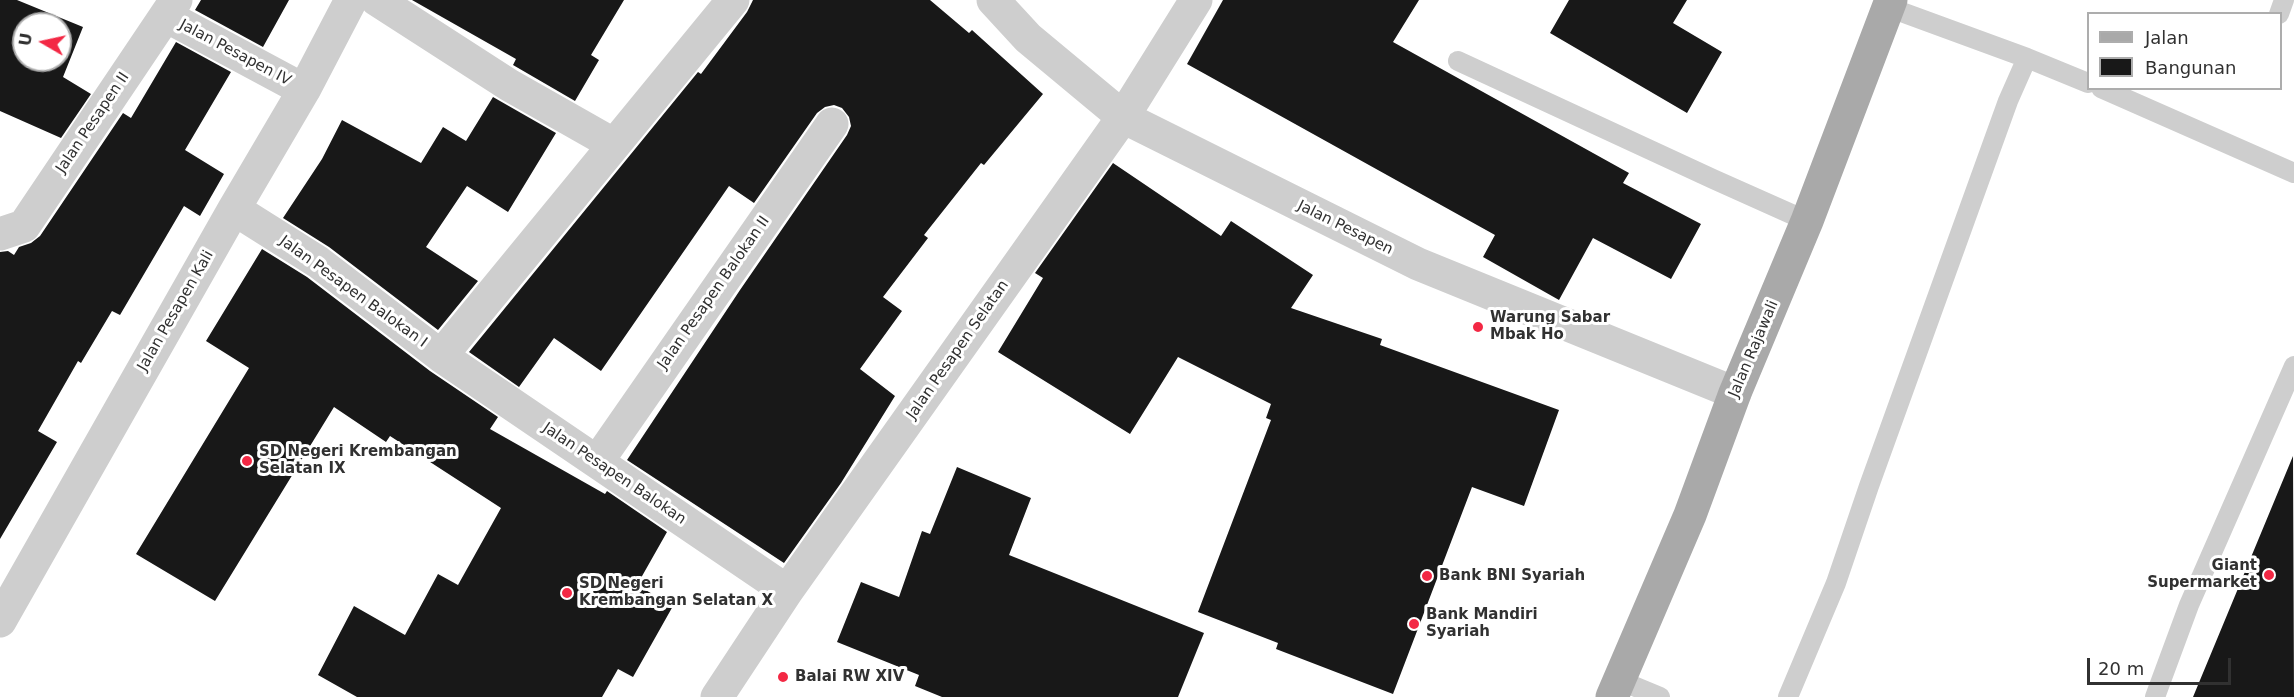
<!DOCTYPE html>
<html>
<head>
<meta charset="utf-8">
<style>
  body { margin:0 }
  #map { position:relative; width:2294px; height:697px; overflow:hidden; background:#fff; font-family:"DejaVu Sans",sans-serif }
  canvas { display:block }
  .legend { position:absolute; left:2087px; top:12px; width:195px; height:78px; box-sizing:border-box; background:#fff; border:2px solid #adadad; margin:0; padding:8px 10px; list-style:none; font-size:18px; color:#313131 }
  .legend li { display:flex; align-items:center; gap:12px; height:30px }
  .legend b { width:30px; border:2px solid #adadad }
  .north { position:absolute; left:12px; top:12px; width:60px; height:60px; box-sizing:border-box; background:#fff; border:2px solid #adadad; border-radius:50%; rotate:279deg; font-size:16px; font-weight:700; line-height:24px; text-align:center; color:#313131 }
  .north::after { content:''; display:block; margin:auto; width:21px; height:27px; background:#f32844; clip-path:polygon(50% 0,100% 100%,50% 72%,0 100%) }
  .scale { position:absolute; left:2087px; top:658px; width:144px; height:27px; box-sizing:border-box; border:3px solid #313131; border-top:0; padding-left:8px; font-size:18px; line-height:21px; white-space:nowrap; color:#313131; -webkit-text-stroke:4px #fff; paint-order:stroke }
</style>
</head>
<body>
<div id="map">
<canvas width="2294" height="697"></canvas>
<ul class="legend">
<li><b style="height:8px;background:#a9a9a9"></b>Jalan</li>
<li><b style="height:16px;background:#181818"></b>Bangunan</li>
</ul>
<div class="north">U</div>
<div class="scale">20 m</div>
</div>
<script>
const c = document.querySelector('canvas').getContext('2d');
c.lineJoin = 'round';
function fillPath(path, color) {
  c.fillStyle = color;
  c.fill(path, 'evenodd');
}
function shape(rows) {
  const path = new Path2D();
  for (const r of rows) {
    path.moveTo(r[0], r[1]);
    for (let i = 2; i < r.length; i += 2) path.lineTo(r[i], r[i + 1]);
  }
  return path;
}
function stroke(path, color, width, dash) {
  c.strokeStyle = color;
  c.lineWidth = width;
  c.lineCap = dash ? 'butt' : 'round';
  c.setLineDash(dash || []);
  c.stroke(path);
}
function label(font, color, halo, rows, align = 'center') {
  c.font = font + ' "DejaVu Sans",sans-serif';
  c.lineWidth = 6;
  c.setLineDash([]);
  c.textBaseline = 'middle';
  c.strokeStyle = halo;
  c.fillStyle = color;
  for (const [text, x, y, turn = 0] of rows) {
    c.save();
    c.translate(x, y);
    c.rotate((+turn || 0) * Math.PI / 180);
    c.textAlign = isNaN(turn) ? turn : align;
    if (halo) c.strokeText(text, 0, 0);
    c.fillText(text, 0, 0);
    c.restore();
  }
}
const building = shape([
  [0,0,17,0,83,27,63,77,91,94,61,138,0,111],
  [24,24,60,24,60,60,24,60],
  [201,0,289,0,263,47,195,10],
  [412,0,624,0,591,55,599,60,575,101,513,65,516,59],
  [753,0,930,0,969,33,972,30,1043,94,984,165,981,163,924,235,928,238,883,297,902,311,860,369,895,396,841,483,784,563,627,460,740,290,847,135,851,126,849,117,842,108,834,105,825,107,817,113,754,203,729,186,601,371,554,338,519,387,469,352,698,72,701,74,747,12],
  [1223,0,1419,0,1393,42,1629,173,1623,183,1701,224,1671,279,1593,238,1559,300,1483,257,1495,235,1187,64],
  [1569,0,1687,0,1673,23,1722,52,1687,113,1550,33],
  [176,42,231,72,185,150,224,174,200,216,184,206,120,315,112,311,81,363,78,361,38,431,57,442,0,539,0,252,8,251,14,255,19,247,31,243,40,236,123,113,131,118],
  [493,97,556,133,508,212,467,186,426,247,478,281,438,330,329,247,283,218,322,159,342,120,421,163,443,127,466,141],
  [1113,163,1221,236,1231,221,1313,275,1291,308,1382,339,1380,345,1559,410,1524,506,1472,487,1393,694,1276,649,1278,643,1198,612,1271,420,1266,418,1271,404,1178,357,1130,434,998,352,1043,278,1035,273],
  [262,249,307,277,430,371,498,417,490,429,605,494,607,491,667,532,637,585,673,606,633,677,618,669,602,697,357,697,318,675,354,606,405,635,438,574,458,585,501,508,390,436,386,442,334,407,215,601,136,554,249,368,206,341],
  [2293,456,2294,697,2193,697],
  [957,467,1031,498,1009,555,1204,633,1178,697,942,697,915,686,919,675,837,642,861,582,899,597,922,531,930,534]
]);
const lane = shape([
  [1888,7,2027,58],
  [2279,14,2284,0],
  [1458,61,1713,179,1807,221],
  [2101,88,2294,173],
  [1619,680,1660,697],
  [1788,697,1836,583,1869,486,2008,101,2023,67,2027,58,2088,83],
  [2155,697,2189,605,2294,366]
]);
const street = shape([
  [377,0,509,85,613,144],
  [993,0,1028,38,1123,117,1418,264,1735,393],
  [166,16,304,90],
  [234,209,318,262,441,356,787,591],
  [0,234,24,226,176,0],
  [441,356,733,0],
  [597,462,832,124],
  [0,621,234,209,304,90,351,0],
  [717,697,787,591,1123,117,1196,0]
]);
const primary = shape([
  [1612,697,1690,515,1735,393,1807,221,1891,0]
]);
const markers = [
  [1478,327,6,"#f32844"],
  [247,461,6,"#f32844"],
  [2269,575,6,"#f32844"],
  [1427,576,6,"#f32844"],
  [567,593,6,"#f32844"],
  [1414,624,6,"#f32844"],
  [783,677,6,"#f32844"]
];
const streetNames = [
  ["Jalan Pesapen IV",235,53,28],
  ["Jalan Pesapen II",93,123,-56],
  ["Jalan Pesapen",1345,228,26],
  ["Jalan Pesapen Balokan I",353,292,36],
  ["Jalan Pesapen Balokan II",714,293,-55],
  ["Jalan Pesapen Kali",176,311,-60],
  ["Jalan Rajawali",1754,349,-67],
  ["Jalan Pesapen Selatan",958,350,-55],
  ["Jalan Pesapen Balokan",614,474,34]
];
const poiNames = [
  ["Warung Sabar",1490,318],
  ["Mbak Ho",1490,335],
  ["SD Negeri Krembangan",259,452],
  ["Selatan IX",259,469],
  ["Giant",2257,566,"right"],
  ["Supermarket",2257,583,"right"],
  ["Bank BNI Syariah",1439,576],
  ["SD Negeri",579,584],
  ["Krembangan Selatan X",579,601],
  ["Bank Mandiri",1426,615],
  ["Syariah",1426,632],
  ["Balai RW XIV",795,677]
];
fillPath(building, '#181818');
stroke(lane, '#cecece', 20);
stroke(street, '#cecece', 33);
stroke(primary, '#a9a9a9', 33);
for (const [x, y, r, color] of markers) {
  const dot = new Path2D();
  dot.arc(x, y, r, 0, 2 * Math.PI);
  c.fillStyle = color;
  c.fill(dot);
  stroke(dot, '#fff', 2);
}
label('15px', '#313131', '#fff', streetNames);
label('bold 15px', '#313131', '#fff', poiNames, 'left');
</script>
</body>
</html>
